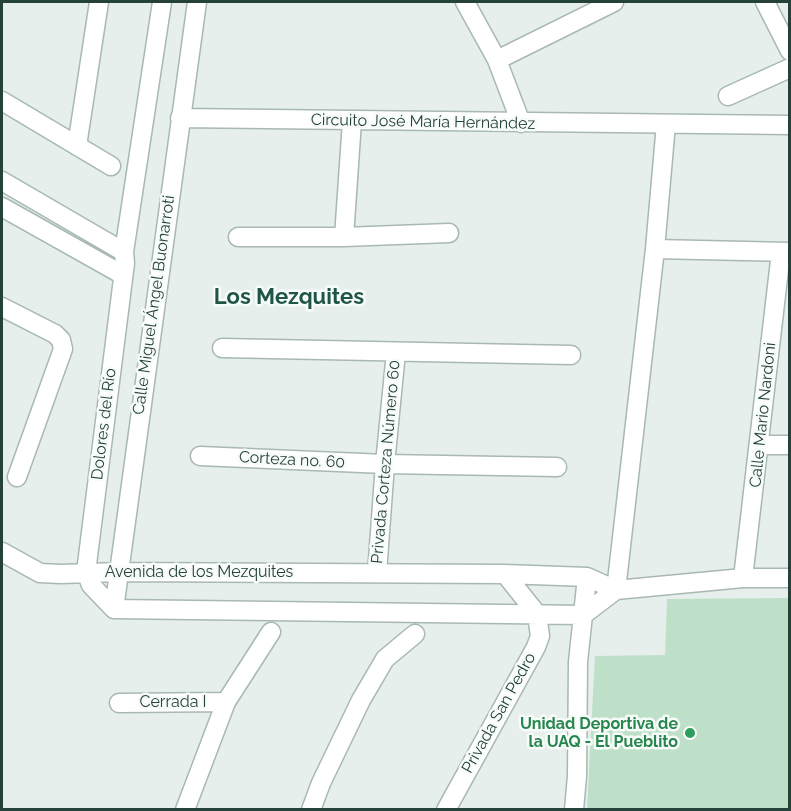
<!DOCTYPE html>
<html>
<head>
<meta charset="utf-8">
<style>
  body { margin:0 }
  #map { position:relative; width:791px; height:811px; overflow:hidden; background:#e6efeb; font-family:Raleway,sans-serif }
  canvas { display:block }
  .frame { position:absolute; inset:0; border:3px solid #24423a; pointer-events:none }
</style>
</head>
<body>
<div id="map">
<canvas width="791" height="811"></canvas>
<div class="frame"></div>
</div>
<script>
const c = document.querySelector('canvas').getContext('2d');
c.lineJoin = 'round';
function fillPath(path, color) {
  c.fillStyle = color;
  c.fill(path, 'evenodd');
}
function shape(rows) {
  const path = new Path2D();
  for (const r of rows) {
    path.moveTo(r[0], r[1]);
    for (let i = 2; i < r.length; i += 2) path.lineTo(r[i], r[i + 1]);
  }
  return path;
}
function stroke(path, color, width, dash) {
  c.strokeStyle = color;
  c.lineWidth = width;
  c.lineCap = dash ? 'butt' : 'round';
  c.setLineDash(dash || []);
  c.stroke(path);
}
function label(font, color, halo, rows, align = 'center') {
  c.font = font + ' Raleway,sans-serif';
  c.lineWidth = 5;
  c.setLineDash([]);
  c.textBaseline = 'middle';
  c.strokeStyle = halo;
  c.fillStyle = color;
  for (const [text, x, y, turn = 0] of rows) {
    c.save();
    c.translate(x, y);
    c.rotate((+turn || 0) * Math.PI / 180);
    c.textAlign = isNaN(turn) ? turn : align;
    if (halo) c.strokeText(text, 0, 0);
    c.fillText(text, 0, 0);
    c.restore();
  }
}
const green = shape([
  [789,598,789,809,587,809,595,656,665,655,667,599]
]);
const minor = shape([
  [465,2,497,60,521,123],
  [765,2,790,51],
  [497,60,614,2],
  [728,96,790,68],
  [2,101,111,166],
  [180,118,790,125],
  [77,146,99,2],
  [2,181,124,252,125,263,86,572,91,585,114,609,583,615,616,590],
  [2,207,123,275],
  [238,237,344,237,449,233],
  [344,237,352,121],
  [655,249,790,252],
  [124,252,162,2],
  [2,307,55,334,61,340,63,349,17,477],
  [222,348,571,355],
  [760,445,790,445],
  [200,456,385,464,557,467],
  [2,552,40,573,61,574,118,572,505,574,587,577,616,590,743,578,790,578],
  [377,573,385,464,396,352],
  [743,578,781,252],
  [616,590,655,249,666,124],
  [114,609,197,2],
  [119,703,226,702],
  [185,810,226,702,271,632],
  [311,810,321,783,361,700,385,659,415,634],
  [446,810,536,647,540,636,537,614,505,574],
  [574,810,577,776,578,662,587,577]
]);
const markers = [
  [690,733,6,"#2e9e5b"]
];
const streetNames = [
  ["Circuito José María Hernández",423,122,1],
  ["Calle Miguel Ángel Buonarroti",154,305,-82],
  ["Calle Mario Nardoni",763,415,-84],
  ["Dolores del Río",104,424,-83],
  ["Corteza no. 60",292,460,3],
  ["Privada Corteza Número 60",386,462,-85],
  ["Avenida de los Mezquites",199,572],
  ["Cerrada I",173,702],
  ["Privada San Pedro",499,713,-61]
];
const leisureNames = [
  ["Unidad Deportiva de",678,724],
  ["la UAQ - El Pueblito",678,742]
];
const districtNames = [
  ["Los Mezquites",289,297]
];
fillPath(green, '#bfe0c8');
stroke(minor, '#a8b8b2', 21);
stroke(minor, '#fff', 18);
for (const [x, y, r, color] of markers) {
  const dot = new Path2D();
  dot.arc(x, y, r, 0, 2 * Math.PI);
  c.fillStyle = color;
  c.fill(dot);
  stroke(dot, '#f7fbf9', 2);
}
label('16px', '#24423a', '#f7fbf9', streetNames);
label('bold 16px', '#27864d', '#f7fbf9', leisureNames, 'right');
label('bold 22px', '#1f5548', '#f7fbf9', districtNames);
</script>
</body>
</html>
